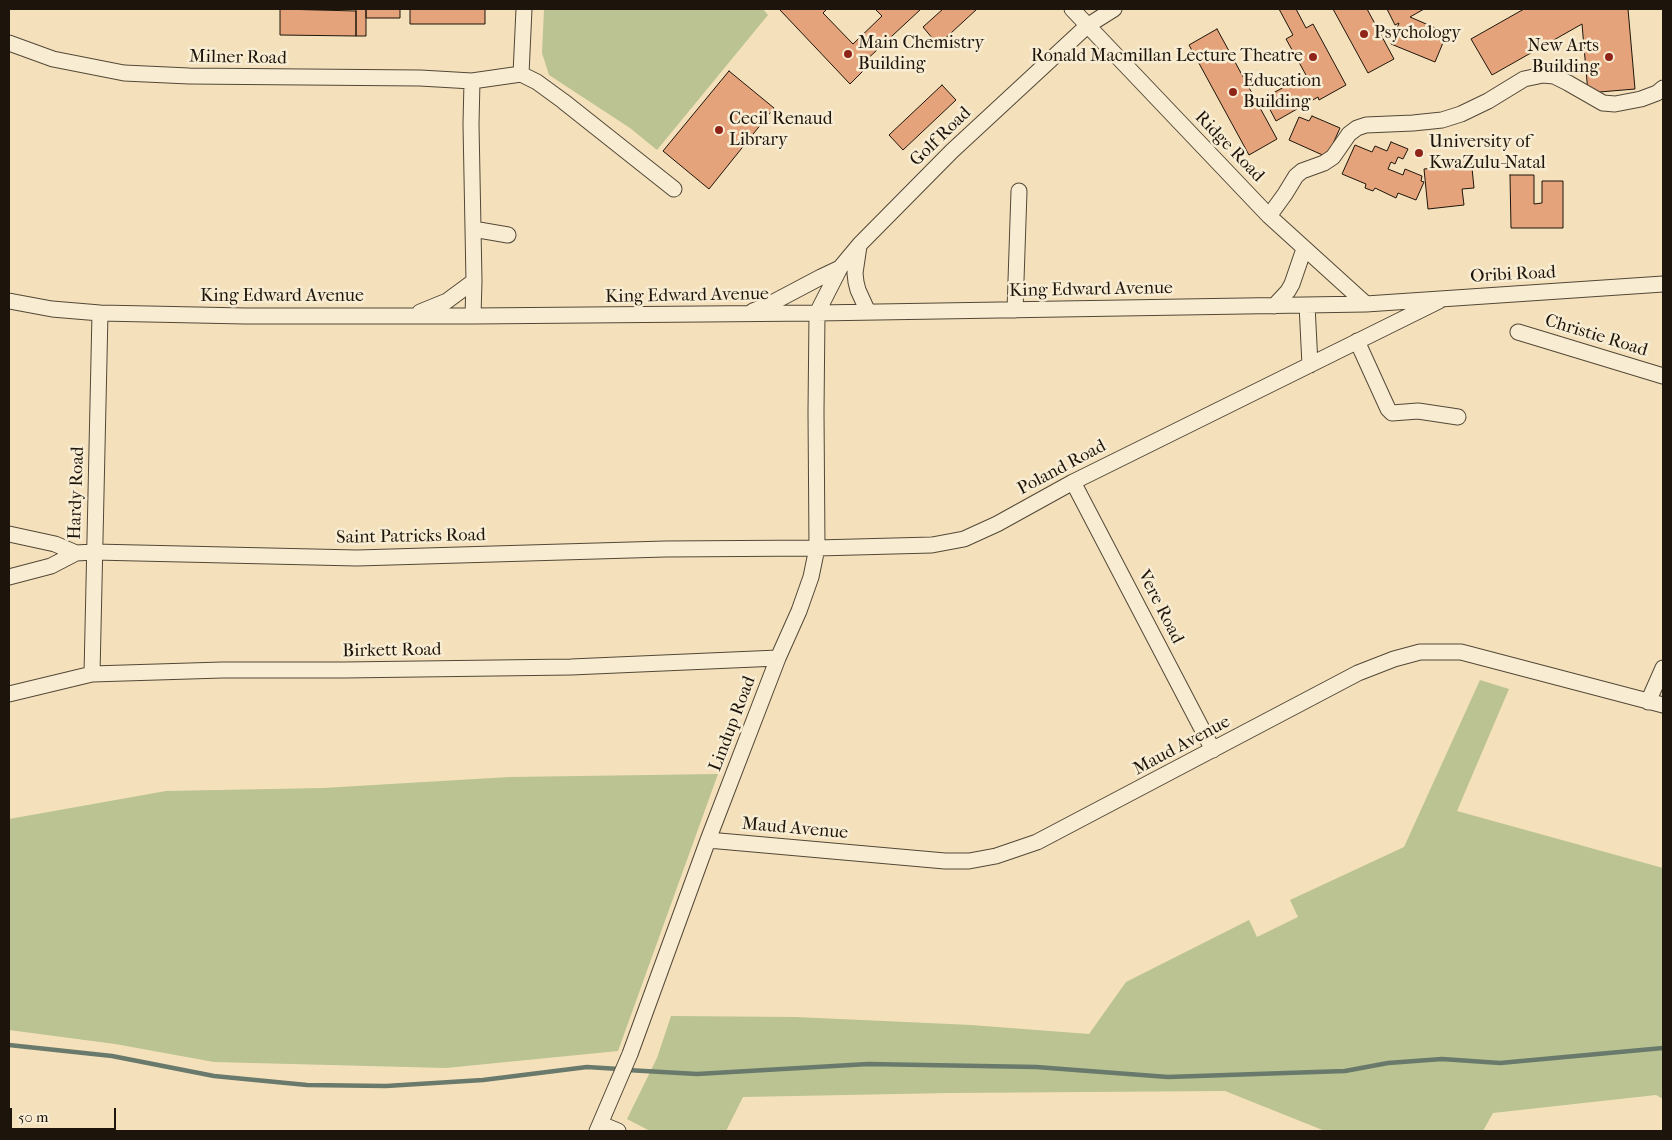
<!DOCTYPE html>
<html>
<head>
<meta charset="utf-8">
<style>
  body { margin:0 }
  #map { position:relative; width:1672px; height:1140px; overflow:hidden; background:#f4e1bb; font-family:"IM FELL French Canon",serif }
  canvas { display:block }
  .frame { position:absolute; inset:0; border:10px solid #1d150b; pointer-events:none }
  .scale { position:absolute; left:10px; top:1108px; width:106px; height:22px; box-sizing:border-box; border:2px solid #1d150b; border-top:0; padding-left:6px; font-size:15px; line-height:18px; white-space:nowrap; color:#1d150b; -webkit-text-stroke:4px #f8ecd3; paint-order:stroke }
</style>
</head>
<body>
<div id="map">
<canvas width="1672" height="1140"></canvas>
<div class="frame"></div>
<div class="scale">50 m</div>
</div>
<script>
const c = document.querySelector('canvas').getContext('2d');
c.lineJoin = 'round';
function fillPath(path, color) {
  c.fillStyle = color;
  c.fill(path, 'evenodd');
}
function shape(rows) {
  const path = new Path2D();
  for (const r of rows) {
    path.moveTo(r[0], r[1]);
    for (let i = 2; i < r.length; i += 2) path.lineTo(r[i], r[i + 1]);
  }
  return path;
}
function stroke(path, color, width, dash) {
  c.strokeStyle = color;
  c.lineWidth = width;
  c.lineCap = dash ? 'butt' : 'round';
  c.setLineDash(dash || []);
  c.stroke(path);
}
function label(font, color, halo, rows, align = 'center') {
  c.font = font + ' "IM FELL French Canon",serif';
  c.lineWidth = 5;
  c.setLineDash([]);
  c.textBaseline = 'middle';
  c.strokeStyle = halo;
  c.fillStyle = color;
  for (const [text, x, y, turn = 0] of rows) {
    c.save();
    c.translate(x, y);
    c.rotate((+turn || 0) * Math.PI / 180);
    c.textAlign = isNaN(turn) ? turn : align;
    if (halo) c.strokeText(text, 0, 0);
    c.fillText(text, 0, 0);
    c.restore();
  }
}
const green = shape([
  [544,9,763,9,768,15,657,150,630,128,549,75,542,53],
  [1480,680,1509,689,1457,811,1663,868,1663,1099,1656,1095,1493,1113,1483,1131,1325,1131,1225,1091,949,1093,743,1097,726,1131,650,1131,627,1119,657,1058,671,1016,796,1017,971,1025,1089,1034,1126,982,1249,920,1257,937,1298,917,1290,900,1404,847],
  [718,774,618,1051,446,1068,214,1062,115,1044,9,1030,9,819,166,791,323,788,509,777]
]);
const stream = shape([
  [9,1045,112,1056,214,1076,307,1085,386,1086,483,1080,587,1067,619,1069],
  [627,1070,697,1074,868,1064,1036,1067,1168,1077,1345,1071,1388,1063,1442,1059,1500,1063,1663,1048]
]);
const building = shape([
  [280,9,356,11,356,36,280,35,280,9],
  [356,9,366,9,366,36,356,36,356,9],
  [366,9,400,9,400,18,366,18,366,9],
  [410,9,485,9,485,24,410,24,410,9],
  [781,9,827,9,823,13,853,44,882,16,875,9,921,9,863,63,867,67,850,84,780,10,781,9],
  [943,9,977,9,938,45,923,27,943,9],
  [1279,9,1296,9,1306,28,1313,24,1346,85,1319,100,1318,97,1276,121,1264,98,1306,75,1286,39,1293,35,1279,9],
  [1333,9,1367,9,1394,59,1368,73,1333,9],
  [1387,9,1424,9,1410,17,1447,33,1435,62,1391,44,1399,23,1395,25,1387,9],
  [1524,9,1628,9,1635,89,1588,93,1582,24,1492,75,1471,39,1524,9],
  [1217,29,1277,139,1249,155,1189,45,1217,29],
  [729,71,774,108,709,189,663,151,729,71],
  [942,85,956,100,903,150,889,135,942,85],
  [1312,116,1340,128,1327,157,1289,140,1299,117,1309,121,1312,116],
  [1391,142,1408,149,1403,159,1398,157,1395,164,1391,162,1388,169,1403,175,1405,169,1422,176,1421,181,1424,182,1416,200,1398,193,1396,198,1375,188,1373,191,1365,188,1366,184,1342,174,1355,145,1372,152,1375,146,1387,151,1391,142],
  [1471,158,1474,188,1462,189,1464,205,1428,209,1424,169,1444,167,1443,161,1471,158],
  [1510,175,1534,175,1534,204,1542,203,1542,181,1563,181,1563,228,1511,228,1510,175]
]);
const minor = shape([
  [1072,9,1269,216,1366,304],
  [9,43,53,59,124,73,189,76,420,78,472,81,521,74,524,9],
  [521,74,537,82,563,101,674,189],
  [472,81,471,124,474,281,473,316],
  [1269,216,1285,194,1296,176,1302,171,1324,163,1333,157,1349,134,1357,128,1366,125,1413,123,1442,120,1461,114,1488,101,1524,79,1543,75,1554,76,1568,83,1603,103,1615,104,1641,99,1657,93,1663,88],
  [473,229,508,235],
  [859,246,855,273,856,282,858,290,868,312],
  [9,301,52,309,100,313,245,316,473,316,817,313,1366,304,1663,284],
  [1307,305,1310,365],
  [1274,306,1288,291,1292,284,1304,249],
  [1015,310,1019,191],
  [753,311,768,305,821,277,840,268],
  [420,312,447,301,474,281],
  [1518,332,1663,376],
  [1357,341,1388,409,1392,413,1418,411,1458,417],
  [1073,482,1213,750],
  [9,534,55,544,76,553,94,552,357,558,665,549,817,548,932,545,964,539,997,524,1073,482,1439,301],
  [9,577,51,566,76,553],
  [92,674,100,313],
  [9,694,92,674,222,670,344,670,571,667,778,658],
  [1648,702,1663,668],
  [708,840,945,861,969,861,996,856,1037,842,1358,673,1394,659,1420,652,1461,652,1663,705],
  [601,1124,618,1131],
  [597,1131,630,1054,708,840,778,658,799,611,811,577,817,548,816,412,817,313,840,268,860,244,952,151,1087,26,1114,9]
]);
const markers = [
  [1364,34,5,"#8f2418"],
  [848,54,5,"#8f2418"],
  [1313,57,5,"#8f2418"],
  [1609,57,5,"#8f2418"],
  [1233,92,5,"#8f2418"],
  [719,130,5,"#8f2418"],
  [1419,153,5,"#8f2418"]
];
const poiNames = [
  ["Psychology",1374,34],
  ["Main Chemistry",858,44],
  ["Building",858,65],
  ["New Arts",1599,47,"right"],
  ["Building",1599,68,"right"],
  ["Ronald Macmillan Lecture Theatre",1303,57,"right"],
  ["Education",1243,82],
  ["Building",1243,103],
  ["Cecil Renaud",729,120],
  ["Library",729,141],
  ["University of",1429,143],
  ["KwaZulu-Natal",1429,164]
];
const streetNames = [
  ["Milner Road",238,58,1],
  ["Golf Road",941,137,-44],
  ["Ridge Road",1229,147,46],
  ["Oribi Road",1513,275,-3],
  ["King Edward Avenue",1091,290,-1],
  ["King Edward Avenue",687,296,-1],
  ["King Edward Avenue",282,297],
  ["Christie Road",1596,336,17],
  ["Poland Road",1062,468,-28],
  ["Hardy Road",77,493,-88],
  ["Saint Patricks Road",411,537,-1],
  ["Vere Road",1160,607,63],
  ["Birkett Road",392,651,-1],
  ["Lindup Road",733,724,-69],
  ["Maud Avenue",1182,746,-28],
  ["Maud Avenue",795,829,5]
];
fillPath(green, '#bac391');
stroke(stream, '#697a6c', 4.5);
fillPath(building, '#e4a37b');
stroke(building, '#1d150b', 1);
stroke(minor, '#534837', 17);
stroke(minor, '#f8ecd3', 15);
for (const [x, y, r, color] of markers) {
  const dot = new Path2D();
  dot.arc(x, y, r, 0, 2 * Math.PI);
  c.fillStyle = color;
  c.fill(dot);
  stroke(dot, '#f8ecd3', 2);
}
label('18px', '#1d150b', '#f8ecd3', poiNames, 'left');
label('18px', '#1d150b', '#f8ecd3', streetNames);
</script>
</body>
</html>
